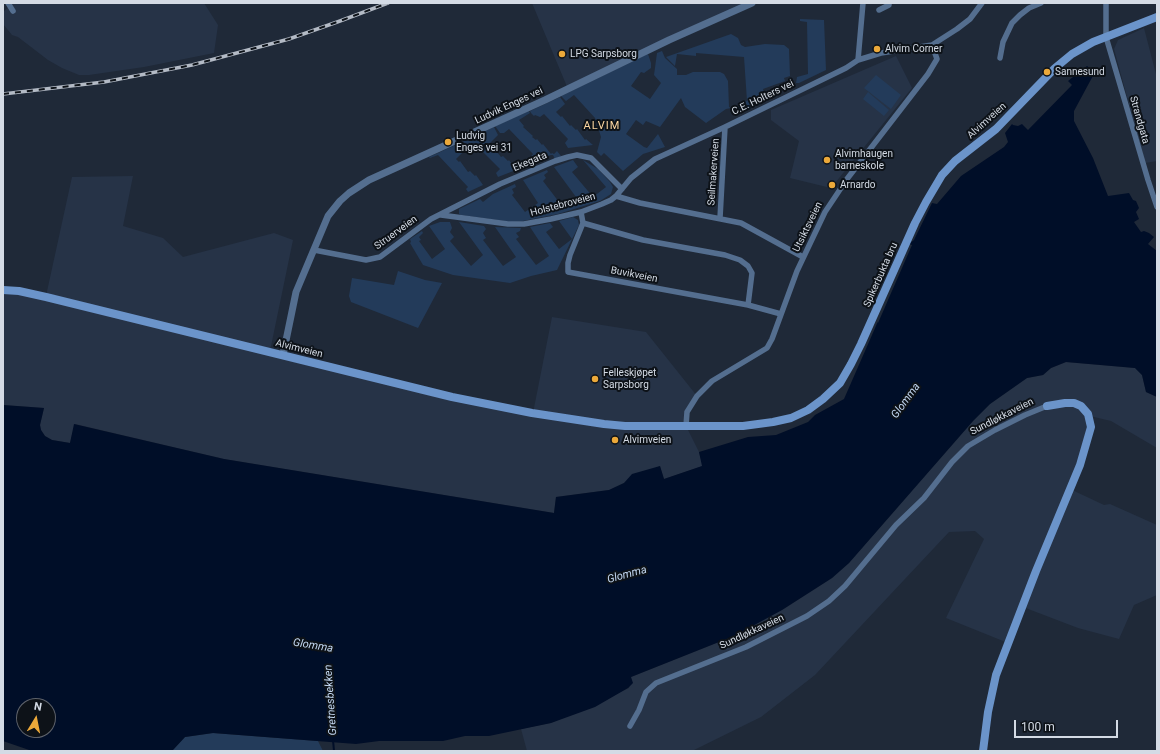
<!DOCTYPE html>
<html>
<head>
<meta charset="utf-8">
<style>
  body { margin:0 }
  #map { position:relative; width:1160px; height:754px; overflow:hidden; background:#1f2938; font-family:Roboto,sans-serif }
  canvas { display:block }
  .frame { position:absolute; inset:0; border:4px solid #d4dbe5; pointer-events:none }
  .north { position:absolute; left:16px; top:698px; width:40px; height:40px; box-sizing:border-box; background:#0d1218; border:1px solid #5d626a; border-radius:50%; rotate:10deg; font-size:11px; font-weight:700; line-height:16px; text-align:center; color:#d4dbe5 }
  .north::after { content:''; display:block; margin:auto; width:14px; height:18px; background:#eca93a; clip-path:polygon(50% 0,100% 100%,50% 72%,0 100%) }
  .scale { position:absolute; left:1014px; top:720px; width:104px; height:18px; box-sizing:border-box; border:2px solid #d4dbe5; border-top:0; padding-left:5px; font-size:12px; line-height:14px; white-space:nowrap; color:#d4dbe5; -webkit-text-stroke:3px #0d1218; paint-order:stroke }
</style>
</head>
<body>
<div id="map">
<canvas width="1160" height="754"></canvas>
<div class="frame"></div>
<div class="north">N</div>
<div class="scale">100 m</div>
</div>
<script>
const c = document.querySelector('canvas').getContext('2d');
c.lineJoin = 'round';
function fillPath(path, color) {
  c.fillStyle = color;
  c.fill(path, 'evenodd');
}
function shape(rows) {
  const path = new Path2D();
  for (const r of rows) {
    path.moveTo(r[0], r[1]);
    for (let i = 2; i < r.length; i += 2) path.lineTo(r[i], r[i + 1]);
  }
  return path;
}
function stroke(path, color, width, dash) {
  c.strokeStyle = color;
  c.lineWidth = width;
  c.lineCap = dash ? 'butt' : 'round';
  c.setLineDash(dash || []);
  c.stroke(path);
}
function label(font, color, halo, rows, align = 'center') {
  c.font = font + ' Roboto,sans-serif';
  c.lineWidth = 4;
  c.setLineDash([]);
  c.textBaseline = 'middle';
  c.strokeStyle = halo;
  c.fillStyle = color;
  for (const [text, x, y, turn = 0] of rows) {
    c.save();
    c.translate(x, y);
    c.rotate((+turn || 0) * Math.PI / 180);
    c.textAlign = isNaN(turn) ? turn : align;
    if (halo) c.strokeText(text, 0, 0);
    c.fillText(text, 0, 0);
    c.restore();
  }
}
const built = shape([
  [13,3,204,3,218,25,214,53,144,67,89,75,79,75,62,68,48,60,18,37,12,35,3,24,3,12],
  [532,3,752,3,568,89],
  [1144,28,1157,78,1157,161,1145,163,1114,49,1118,40],
  [896,56,912,88,831,188,790,178,799,141,771,120,771,110],
  [133,176,123,226,163,238,183,257,274,233,293,240,270,351,533,413,552,317,646,332,697,396,687,412,686,426,699,452,703,466,664,479,660,466,609,490,556,497,554,513,224,459,75,424,70,443,52,440,45,436,41,430,40,425,44,408,3,405,3,291,46,296,72,177],
  [1066,362,1135,368,1142,375,1146,392,1157,397,1157,448,1111,421,1090,416,1091,427,1070,489,1104,505,1110,504,1157,525,1157,595,1134,605,1119,639,1078,628,1023,607,1008,643,946,618,984,539,975,531,949,532,815,675,761,717,692,751,527,751,521,729,551,723,629,688,631,677,734,636,782,610,832,578,849,563,973,421,990,404,1027,378,1043,375,1051,368]
]);
const green = shape([
  [800,19,824,20,826,70,799,83,796,83,797,77,808,74,807,22,800,21],
  [731,34,738,38,741,45,745,47,765,44,784,45,789,49,790,76,784,78,785,81,763,89,766,99,738,112,738,103,747,101,744,57,696,53,696,56,677,54,675,66,666,57],
  [662,51,665,58,677,69,677,75,686,75,693,72,720,72,724,74,728,81,729,107,731,108,726,109,706,123,685,107,681,98,660,127,646,121,643,125,636,120,626,134,644,147,647,148,658,134,665,147,643,154,623,171,604,153,601,156,597,152,601,137,595,118,574,95,566,101,561,96,648,54,651,63,651,68,644,73,641,72,631,86,650,99,661,83,654,75,657,53],
  [876,75,901,95,891,109,864,88],
  [868,92,889,110,884,116,863,99],
  [560,97,565,104,556,112,561,117,562,116,570,126,571,125,576,130,577,129,585,140,586,139,593,145,568,148,565,143,568,139,544,114,540,117,535,115,534,116,531,113,530,111],
  [529,111,530,113,519,120,524,126,523,127,533,136,532,137,536,140,537,139,542,145,543,144,551,154,552,153,554,154,557,151,561,156,555,159,553,155,551,155,531,162,529,159,533,154,509,129,504,133,500,133,495,126],
  [494,127,498,135,489,144,492,148,493,147,501,157,503,156,508,161,509,160,516,170,498,177,496,173,500,169,475,144,471,148,468,148,463,141],
  [462,142,466,149,456,159,459,162,460,161,468,172,470,171,475,176,476,175,483,185,468,192,466,189,468,187,438,155,430,158,429,157],
  [573,160,578,167,572,172,593,197,606,187,583,160,598,169,610,182,613,187,611,194,600,201,558,214,523,221,512,222,461,215,459,214,459,209,480,199,483,202,493,194,515,184,516,187,512,189,514,193,512,195,525,212,538,203,523,180,547,170,548,172,544,175,546,178,543,181,562,206,576,197,554,167],
  [573,217,578,220,579,225,557,270,531,276,510,283,453,275,423,265,410,243,411,242,410,239,422,231,423,233,419,237,421,240,419,241,432,259,445,249,429,226,440,222,450,222,452,228,450,232,454,237,450,241,471,266,483,255,459,222,484,226,486,229,483,233,486,238,483,240,503,266,516,257,495,227,521,228,520,231,516,233,519,237,516,239,536,265,549,256,530,227,550,223,553,227,546,232,559,249,572,239,559,221],
  [398,271,425,280,442,283,418,328,351,302,349,296,352,278,394,285],
  [213,733,318,741,323,751,172,751,185,737]
]);
const water = shape([
  [1087,66,1095,72,1074,111,1074,121,1093,158,1108,196,1129,193,1133,200,1136,201,1139,208,1136,212,1139,219,1134,222,1141,232,1144,231,1149,233,1154,237,1148,244,1157,251,1157,397,1146,392,1142,375,1135,368,1066,362,1051,368,1043,375,1027,378,990,404,973,421,849,563,832,578,782,610,734,636,631,677,633,683,628,688,595,707,551,723,489,736,465,736,443,741,379,741,356,744,213,733,185,737,172,751,32,751,3,741,3,405,44,408,40,425,41,430,45,436,52,440,70,443,74,424,224,459,554,513,556,497,609,490,624,483,632,474,660,466,664,479,702,466,699,452,748,437,776,435,808,422,815,415,844,399,879,319,876,291,887,261,914,240,932,203,937,204,961,176,1004,147,1008,142,1005,133,1012,124,1013,125,1018,126,1022,124,1028,130,1072,85,1068,81],
  [24,706,48,706,48,730,24,730]
]);
const pier = shape([
  [907,243,912,245,878,323,876,320,875,298,896,252]
]);
const stream = shape([
  [333,740,334,751]
]);
const minor = shape([
  [8,3,13,11],
  [1106,3,1106,37,1148,180,1157,207],
  [879,10,889,5,889,3],
  [1000,58,1003,42,1012,23,1020,15,1029,8,1041,3],
  [858,60,863,3],
  [616,196,640,203,741,223,803,257],
  [581,212,583,223,570,255,568,263,568,272,748,305,781,314],
  [441,215,508,224,524,224,551,219,581,212,602,204,611,200,616,196,631,178,655,159,725,127,846,68,858,60,881,53,932,45,957,29,970,19,982,3],
  [720,218,725,127],
  [583,223,643,240,725,255,740,260,748,266,752,273,748,305],
  [314,250,366,260,380,257,431,219,500,184,555,161,568,157,577,155,591,158,622,189],
  [686,426,687,412,697,396,712,381,767,348,772,339,797,271,825,212,847,179,928,74,937,59,932,45],
  [630,726,639,710,646,692,656,683,746,647,807,616,829,601,845,586,896,525,924,498,952,462,968,446,995,430,1025,415,1047,406]
]);
const tertiary = shape([
  [283,355,296,292,328,216,340,201,349,193,369,180,545,100,669,40,752,3]
]);
const secondary = shape([
  [3,290,19,291,46,297,452,397,532,413,604,424,625,426,743,426,773,422,791,418,808,410,823,399,840,383,851,364,861,344,915,223,926,202,942,175,955,161,996,129,1055,68,1072,54,1093,42,1157,17],
  [983,751,988,712,996,675,1036,571,1080,465,1091,427,1088,414,1081,406,1074,403,1065,403,1047,406]
]);
const rail = shape([
  [3,94,104,82,192,65,289,39,340,21,388,3]
]);
const markers = [
  [877,49,4,"#eca93a"],
  [562,54,4,"#eca93a"],
  [1047,72,4,"#eca93a"],
  [448,142,4,"#eca93a"],
  [827,160,4,"#eca93a"],
  [832,185,4,"#eca93a"],
  [595,379,4,"#eca93a"],
  [615,440,4,"#eca93a"]
];
const poiNames = [
  ["Alvim Corner",885,49],
  ["LPG Sarpsborg",570,54],
  ["Sannesund",1055,72],
  ["Ludvig",456,136],
  ["Enges vei 31",456,148],
  ["Alvimhaugen",835,154],
  ["barneskole",835,166],
  ["Arnardo",840,185],
  ["Felleskjøpet",603,373],
  ["Sarpsborg",603,385],
  ["Alvimveien",623,440]
];
const streetNames = [
  ["C.E. Holters vei",763,98,-26],
  ["Ludvik Enges vei",509,106,-25],
  ["Strandgata",1139,120,74],
  ["Alvimveien",987,121,-42],
  ["Ekegata",530,162,-23],
  ["Seilmakerveien",714,172,-86],
  ["Holstebroveien",563,205,-15],
  ["Utsiktsveien",808,227,-64],
  ["Struerveien",396,233,-36],
  ["Buvikveien",634,275,11],
  ["Spikerbukta bru",881,275,-66],
  ["Alvimveien",299,349,14],
  ["Sundløkkaveien",1002,417,-27],
  ["Sundløkkaveien",752,632,-25]
];
const neighbourhoodNames = [
  ["ALVIM",602,126]
];
const waterNames = [
  ["Glomma",906,401,-54],
  ["Glomma",627,575,-15],
  ["Glomma",313,646,9],
  ["Gretnesbekken",331,700,-94]
];
fillPath(built, '#263347');
fillPath(green, '#233b5a');
fillPath(water, '#000e28');
fillPath(pier, '#1f2938');
stroke(stream, '#000e28', 2);
stroke(minor, '#546e8f', 5.5);
stroke(tertiary, '#546e8f', 7);
stroke(secondary, '#6b94ca', 8);
stroke(rail, '#b3bac5', 3.5);
stroke(rail, '#0d1218', 2, [6]);
for (const [x, y, r, color] of markers) {
  const dot = new Path2D();
  dot.arc(x, y, r, 0, 2 * Math.PI);
  c.fillStyle = color;
  c.fill(dot);
  stroke(dot, '#0d1218', 1.5);
}
label('10px', '#d4dbe5', '#0d1218', poiNames, 'left');
label('10px', '#d4dbe5', '#0d1218', streetNames);
c.letterSpacing = '1px';
label('11px', '#fcd6a1', '#0d1218', neighbourhoodNames);
c.letterSpacing = '0px';
label('italic 11px', '#c4d8f2', '#0d1218', waterNames);
</script>
</body>
</html>
